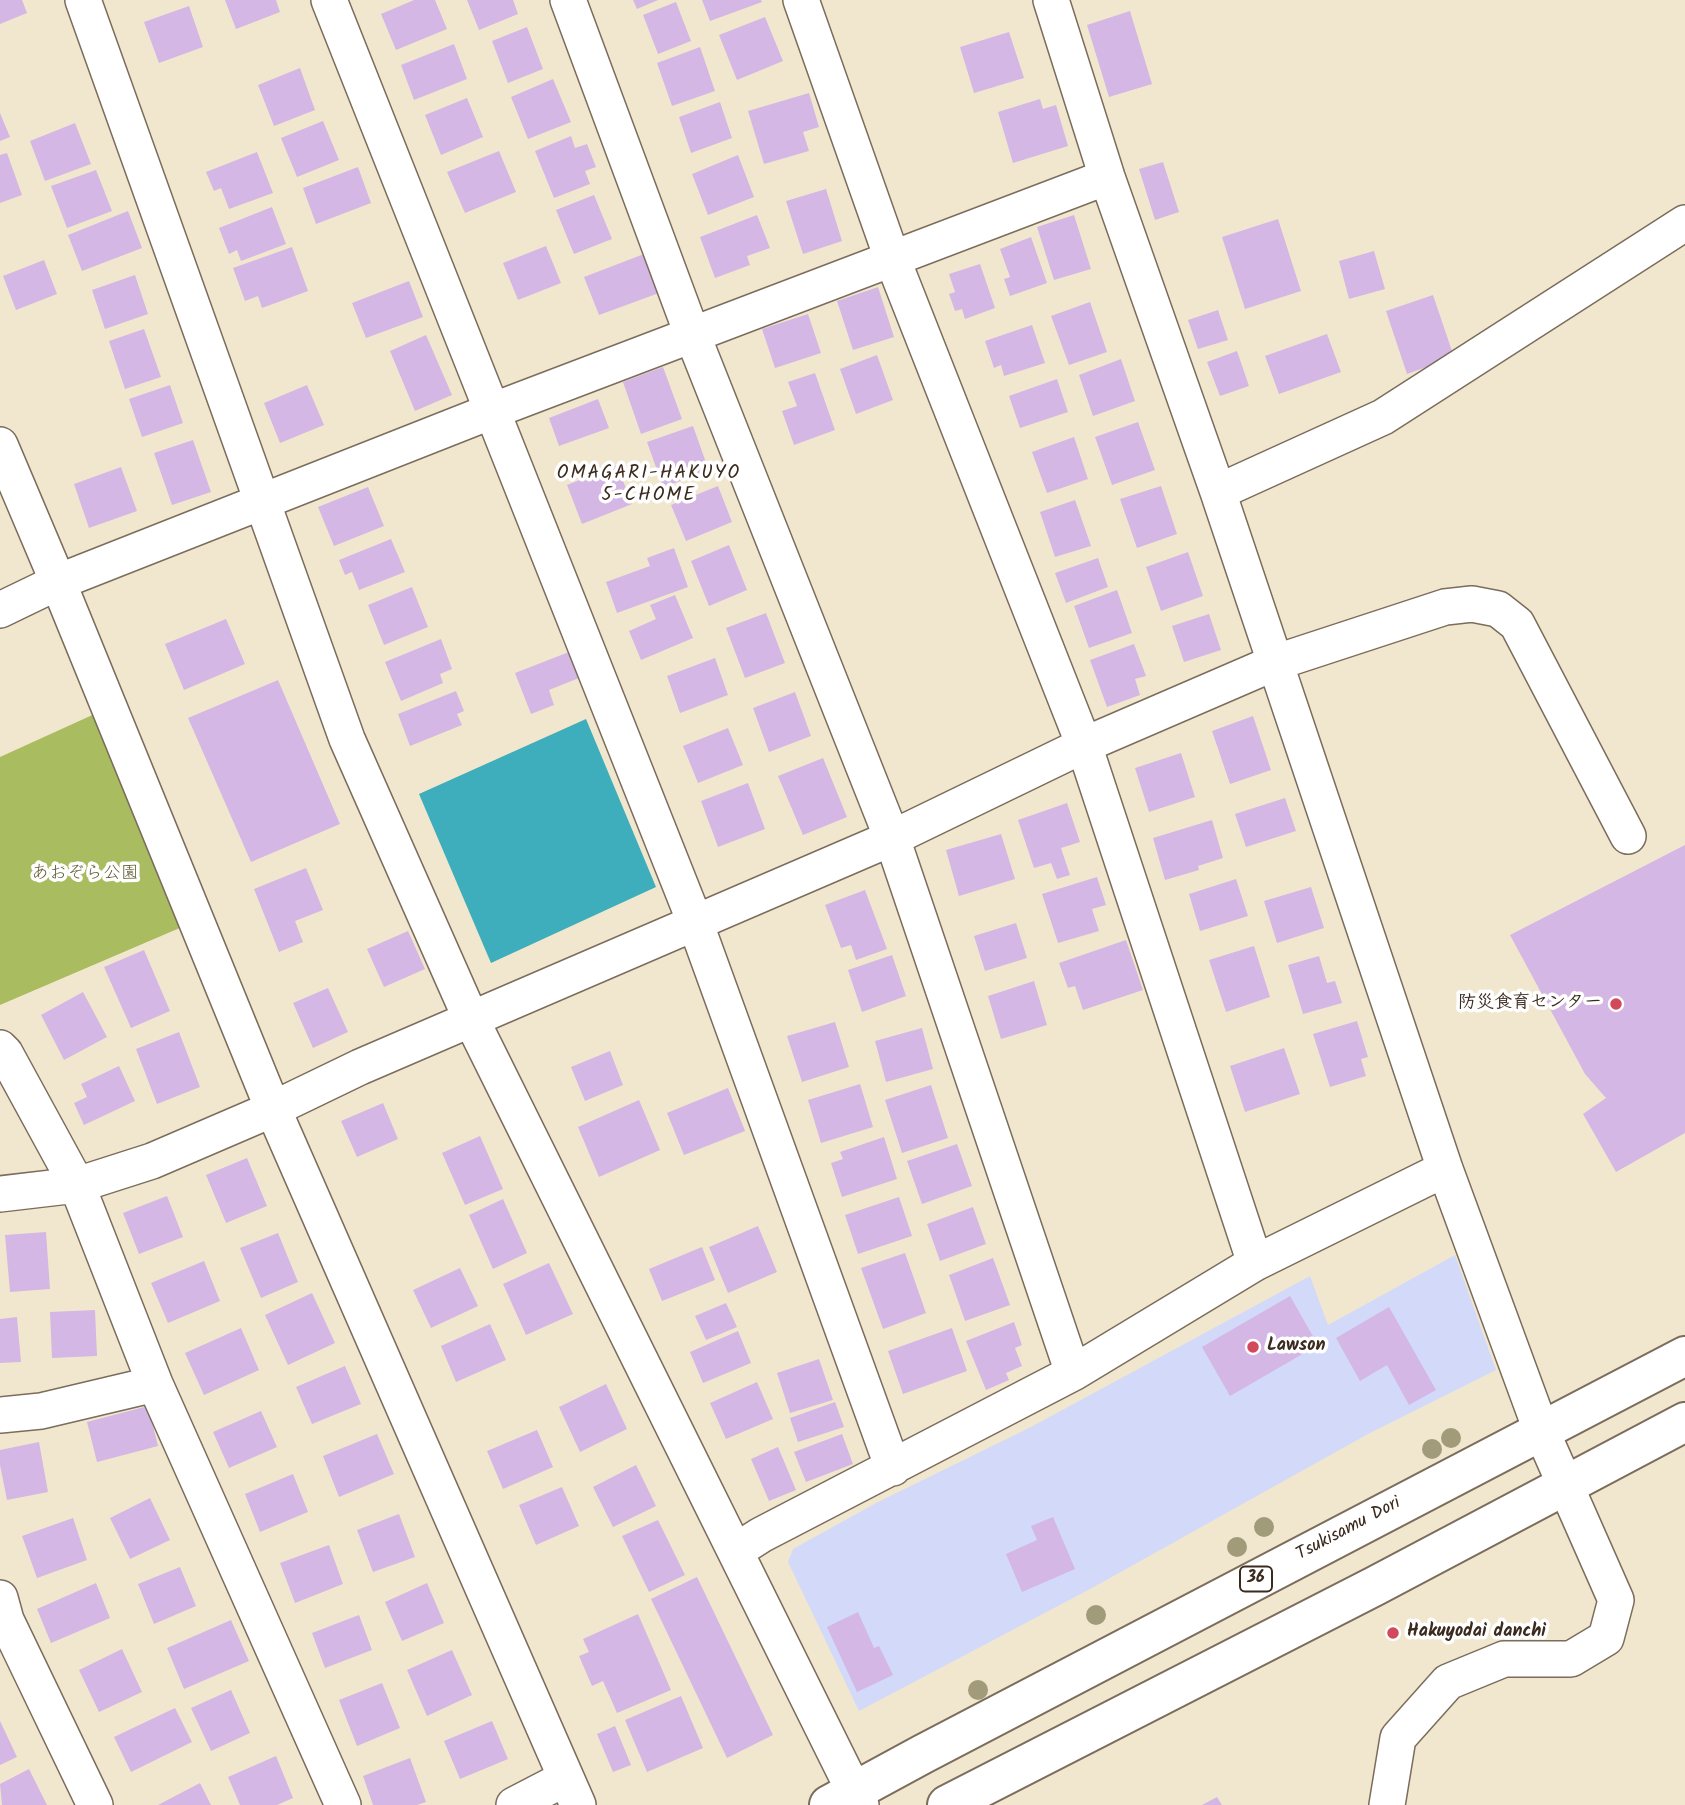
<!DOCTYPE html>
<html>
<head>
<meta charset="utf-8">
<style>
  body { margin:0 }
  canvas { display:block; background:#f1e7ce }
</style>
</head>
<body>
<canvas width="1685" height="1805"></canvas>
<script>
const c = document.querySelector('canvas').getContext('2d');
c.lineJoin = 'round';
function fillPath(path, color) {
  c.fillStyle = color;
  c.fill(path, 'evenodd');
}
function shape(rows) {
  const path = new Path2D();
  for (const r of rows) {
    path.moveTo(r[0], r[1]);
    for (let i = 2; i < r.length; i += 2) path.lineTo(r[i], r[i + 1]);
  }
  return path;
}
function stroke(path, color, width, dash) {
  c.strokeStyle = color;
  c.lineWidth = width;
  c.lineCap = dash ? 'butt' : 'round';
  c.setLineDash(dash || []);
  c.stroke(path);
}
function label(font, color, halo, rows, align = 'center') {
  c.font = font + ' Kalam,"Klee One",sans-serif';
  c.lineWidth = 7;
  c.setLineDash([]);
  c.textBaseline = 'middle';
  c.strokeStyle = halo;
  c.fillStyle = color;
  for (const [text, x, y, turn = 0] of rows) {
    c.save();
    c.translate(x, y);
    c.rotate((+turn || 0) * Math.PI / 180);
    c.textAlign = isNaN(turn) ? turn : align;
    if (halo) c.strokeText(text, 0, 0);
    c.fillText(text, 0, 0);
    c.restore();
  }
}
const built = shape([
  [1455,1255,1496,1370,1368,1434,1092,1588,859,1711,788,1562,793,1549,876,1503,1029,1428,1310,1276,1328,1325]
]);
const green = shape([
  [110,707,196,921,0,1005,0,757]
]);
const water = shape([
  [586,719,656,887,491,963,419,794]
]);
const building = shape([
  [0,0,22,0,27,13,0,24],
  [225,0,276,0,280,12,236,29],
  [414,0,435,0,447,29,396,50,381,14],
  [467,0,513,0,518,14,479,30],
  [633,0,658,0,637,9],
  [702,0,761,0,762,2,710,21],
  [676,2,691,41,658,54,643,15],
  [189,6,203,47,159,63,144,22],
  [1130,11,1152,84,1109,97,1087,25],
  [765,17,783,61,737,80,719,35],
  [527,27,543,69,508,83,492,41],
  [1009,32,1024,78,974,93,960,47],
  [454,44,467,79,414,100,401,65],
  [700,47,715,91,672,106,657,63],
  [300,68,315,110,274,126,258,85],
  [553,79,571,122,528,139,511,97],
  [809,93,819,127,803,132,809,151,764,164,748,111],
  [467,98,483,137,441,155,425,115],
  [1040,99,1043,109,1056,105,1068,146,1013,163,998,112],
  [720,102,732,138,691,153,679,117],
  [0,113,10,137,0,141],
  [323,121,339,160,297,177,281,138],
  [75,123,91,164,45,181,30,141],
  [571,136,575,148,587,144,596,167,585,171,590,184,554,198,535,151],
  [499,151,516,192,465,213,447,172],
  [257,152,273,193,229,209,221,188,214,191,206,172],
  [7,153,22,195,0,203,0,155],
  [738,155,754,197,708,215,692,174],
  [1163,162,1179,212,1155,220,1139,169],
  [358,167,371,203,316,224,303,188],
  [96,170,112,211,67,228,51,186],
  [826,189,842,241,803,254,786,201],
  [594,195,612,239,574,254,556,210],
  [272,207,286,244,241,261,237,250,229,254,219,228],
  [128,211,142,248,82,271,68,235],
  [757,215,770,248,747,256,750,265,715,278,700,237],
  [1074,215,1091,269,1054,280,1037,227],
  [1278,219,1301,291,1245,309,1222,237],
  [1031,237,1047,283,1010,296,1004,279,1010,277,1000,249],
  [546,246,561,283,518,300,503,263],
  [292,247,308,291,262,308,258,296,245,301,233,268],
  [1374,251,1385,289,1349,299,1339,261],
  [644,254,659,293,599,315,584,277],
  [44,260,57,294,16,310,3,276],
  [980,264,995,308,965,319,962,309,955,311,949,294,955,292,949,274],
  [135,275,148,314,105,329,92,290],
  [409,281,423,317,366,338,352,303],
  [878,287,894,337,853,350,837,301],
  [1433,295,1454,357,1407,374,1386,311],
  [1090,302,1107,352,1069,365,1051,316],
  [1218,310,1228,340,1198,349,1188,320],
  [808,314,821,353,775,368,762,329],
  [1032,325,1045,363,1004,376,1001,365,994,368,985,341],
  [144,329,161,377,125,389,109,341],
  [1327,334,1341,372,1279,394,1265,356],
  [426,335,452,395,415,411,390,351],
  [1237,351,1249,386,1220,396,1207,362],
  [877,355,893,400,856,414,840,369],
  [1121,359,1135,401,1093,416,1079,375],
  [663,367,682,419,641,434,623,382],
  [815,373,835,430,794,445,782,411,797,406,788,382],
  [1057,379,1068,412,1020,428,1009,396],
  [170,385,183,423,142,437,129,399],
  [307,385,324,425,280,443,264,403],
  [598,399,609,428,559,446,549,418],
  [1138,422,1155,470,1112,485,1095,437],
  [693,426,709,471,663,487,647,442],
  [1074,437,1088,479,1047,493,1032,452],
  [193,440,211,492,172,505,154,453],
  [617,465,632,504,582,524,567,485],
  [121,467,137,511,89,528,74,484],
  [718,486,732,522,686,541,671,505],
  [1161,486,1177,534,1137,548,1120,499],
  [368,487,384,526,334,546,318,507],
  [1075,500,1091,546,1055,557,1040,512],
  [391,539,405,572,359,590,352,572,345,575,339,560],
  [729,545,747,590,709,606,691,561],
  [674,548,688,587,617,613,606,582,650,566,647,558],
  [1188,552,1203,596,1161,611,1146,567],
  [1098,558,1108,587,1066,603,1055,573],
  [412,587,428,627,384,645,368,605],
  [1117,590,1132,633,1089,648,1074,606],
  [675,595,693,638,641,660,629,631,656,619,650,605],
  [766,613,785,663,745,678,726,628],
  [1209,614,1221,650,1184,662,1172,626],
  [226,619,245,664,184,690,165,644],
  [441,639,452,669,440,674,443,683,401,701,385,662],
  [1134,644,1146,676,1135,679,1140,695,1107,707,1090,660],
  [569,652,579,678,549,690,554,705,531,714,515,673],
  [715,658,728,695,680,713,667,676],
  [278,680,340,824,251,862,188,718],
  [456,691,464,711,457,714,462,725,410,746,398,714],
  [795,692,811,736,769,752,753,708],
  [1253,716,1271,770,1230,784,1212,731],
  [728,728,743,765,698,783,683,746],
  [1181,753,1195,797,1149,812,1135,768],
  [823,758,847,817,803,835,778,776],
  [748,783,765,829,718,847,701,801],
  [1285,798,1296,831,1246,847,1235,814],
  [1067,803,1080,842,1061,848,1070,875,1057,879,1051,863,1034,868,1018,820],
  [1212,820,1223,858,1198,866,1199,870,1165,880,1153,838],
  [1001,834,1015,879,959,896,946,850],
  [1685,845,1685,1133,1616,1172,1583,1114,1606,1098,1585,1074,1510,935],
  [306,868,323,910,295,921,303,942,279,952,254,889],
  [1097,877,1106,905,1092,909,1099,931,1058,943,1042,894],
  [1236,879,1248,916,1200,931,1189,894],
  [1311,887,1324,928,1277,943,1264,901],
  [865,890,887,949,856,960,851,945,841,948,825,905],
  [1016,923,1027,958,985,971,974,936],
  [408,931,425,969,384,987,367,949],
  [1126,940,1143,990,1083,1010,1075,986,1068,988,1059,963],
  [1254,946,1270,997,1226,1012,1209,960],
  [144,950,170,1011,131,1028,104,967],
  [892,955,906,996,862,1012,848,970],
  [1319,956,1327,983,1335,981,1342,1003,1303,1014,1288,965],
  [1034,981,1047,1025,1001,1039,988,996],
  [328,988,348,1032,313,1048,293,1003],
  [83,992,107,1037,64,1060,41,1015],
  [1357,1021,1368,1057,1361,1059,1366,1076,1330,1087,1313,1034],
  [835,1022,849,1067,802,1082,787,1036],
  [922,1028,933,1069,886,1082,875,1041],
  [179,1032,200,1087,157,1104,136,1049],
  [1284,1048,1300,1094,1245,1112,1230,1066],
  [610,1051,623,1085,585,1101,571,1067],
  [119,1066,135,1101,84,1125,74,1103,87,1097,81,1084],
  [860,1084,873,1127,821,1143,808,1100],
  [931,1085,948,1138,902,1153,885,1100],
  [728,1088,745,1131,684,1155,667,1113],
  [639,1100,660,1150,599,1177,578,1127],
  [383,1103,398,1139,357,1157,341,1121],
  [480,1136,503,1189,465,1205,442,1153],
  [884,1137,897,1179,842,1197,831,1163,843,1159,840,1152],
  [957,1144,972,1186,922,1204,907,1161],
  [247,1158,267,1206,226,1223,206,1175],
  [167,1196,183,1237,139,1254,123,1213],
  [899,1197,912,1236,858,1254,845,1215],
  [503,1199,527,1253,493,1269,469,1215],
  [973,1207,986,1244,940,1261,927,1224],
  [758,1226,777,1272,728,1293,709,1247],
  [46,1232,50,1289,10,1292,5,1235],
  [278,1233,298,1282,261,1298,240,1248],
  [702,1247,715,1280,662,1301,649,1269],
  [905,1253,926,1313,883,1329,861,1268],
  [993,1258,1010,1305,965,1321,949,1275],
  [204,1261,220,1301,168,1323,151,1283],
  [549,1263,573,1314,526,1335,503,1284],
  [460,1268,478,1306,431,1328,413,1290],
  [312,1293,335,1343,288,1365,265,1315],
  [1290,1296,1318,1345,1230,1396,1202,1347],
  [726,1303,737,1327,706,1340,695,1316],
  [1389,1307,1436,1390,1409,1405,1387,1365,1360,1381,1336,1338],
  [95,1310,97,1356,52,1358,50,1312],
  [17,1317,21,1362,0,1363,0,1319],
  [1014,1322,1022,1345,1015,1348,1022,1366,1006,1373,1009,1380,986,1390,966,1341],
  [490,1324,506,1360,456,1382,441,1346],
  [241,1328,259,1370,204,1395,185,1353],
  [952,1328,967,1371,903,1394,888,1351],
  [738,1331,751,1363,703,1383,690,1352],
  [819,1359,833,1400,790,1413,777,1373],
  [345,1366,361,1404,312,1424,296,1387],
  [757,1382,773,1419,726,1439,710,1403],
  [606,1384,627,1429,580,1452,559,1407],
  [835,1402,844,1427,798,1442,790,1418],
  [148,1406,158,1446,97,1462,87,1422],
  [261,1411,277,1447,229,1468,213,1432],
  [537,1430,553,1467,503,1489,487,1451],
  [377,1434,394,1474,339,1497,323,1456],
  [842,1434,853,1464,806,1482,794,1452],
  [39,1442,48,1492,7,1500,0,1465,0,1450],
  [778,1447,796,1490,769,1501,751,1459],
  [636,1465,656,1506,613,1527,593,1487],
  [293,1474,308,1512,260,1532,245,1494],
  [562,1487,579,1526,536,1545,519,1505],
  [150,1498,170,1540,130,1559,110,1518],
  [399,1514,415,1557,373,1572,357,1530],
  [1053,1517,1075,1569,1022,1592,1006,1554,1037,1540,1031,1526],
  [73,1518,87,1560,37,1578,22,1536],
  [658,1520,685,1575,649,1592,622,1536],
  [329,1545,343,1584,295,1603,280,1563],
  [180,1567,196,1606,154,1624,138,1584],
  [697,1577,773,1735,727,1758,651,1599],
  [96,1583,110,1618,51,1643,37,1609],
  [427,1583,444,1623,402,1641,385,1602],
  [858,1612,874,1648,879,1646,893,1675,857,1692,827,1627],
  [638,1614,671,1690,617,1713,603,1681,592,1686,579,1656,589,1652,583,1639],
  [359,1615,372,1650,325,1668,312,1633],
  [231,1620,249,1661,184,1689,167,1648],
  [122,1649,142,1692,99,1712,79,1670],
  [452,1650,472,1695,427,1716,407,1670],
  [382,1683,400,1728,357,1746,339,1700],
  [231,1690,250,1733,211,1751,191,1708],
  [681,1696,703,1748,647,1772,625,1720],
  [175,1708,192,1742,131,1772,114,1737],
  [0,1721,17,1757,0,1765],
  [492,1721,508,1759,460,1779,444,1741],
  [615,1726,631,1765,613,1772,597,1734],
  [276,1756,293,1798,277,1805,240,1805,228,1777],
  [410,1758,426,1802,417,1805,373,1805,363,1776],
  [29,1769,47,1805,2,1805,0,1784],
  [200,1783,211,1805,158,1805],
  [1217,1797,1222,1805,1202,1805]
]);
const minor = shape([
  [83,0,347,739,471,1019,861,1805],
  [329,0,695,922,893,1468],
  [568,0,692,334,892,838,1073,1373],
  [801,0,892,258,1084,745,1255,1263],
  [1051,0,1107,177,1218,492,1445,1169,1541,1430,1616,1600,1606,1638,1571,1659,1504,1659,1448,1682,1398,1738,1387,1805],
  [0,445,58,582,273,1109,578,1805],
  [1218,492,1383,417,1685,223],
  [0,610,58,582,492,411,1107,177],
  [0,1048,5,1053,77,1185,155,1384,343,1805],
  [0,1194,77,1185,152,1161,273,1109,360,1067,892,838,1084,745,1274,663,1445,607,1472,604,1498,609,1517,624,1628,836],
  [0,1415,41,1411,155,1384],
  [736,1551,761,1535,1073,1373,1255,1263,1445,1169],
  [0,1598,6,1620,95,1805],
  [514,1805,566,1778]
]);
const highway = shape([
  [829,1805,923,1754,1685,1356],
  [947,1805,1375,1586,1685,1422]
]);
const trees = [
  [1451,1438],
  [1432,1449],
  [1264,1527],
  [1237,1547],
  [1096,1615],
  [978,1690]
];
const markers = [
  [1616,1004,7,"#d1495b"],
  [1253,1347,7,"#d1495b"],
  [1393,1633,7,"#d1495b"]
];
const shields = [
  [1256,1579,32]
];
const shieldNames = [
  ["36",1256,1579]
];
const parkNames = [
  ["あおぞら公園",85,875]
];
const poiNames = [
  ["防災食育センター",1602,1004,"right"],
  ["Lawson",1267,1347],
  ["Hakuyodai danchi",1407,1633]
];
const streetNames = [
  ["Tsukisamu Dori",1349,1530,-28]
];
const neighbourhoodNames = [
  ["OMAGARI-HAKUYO",649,475],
  ["5-CHOME",649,497]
];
fillPath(built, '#d3d9f9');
fillPath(green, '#a9bc60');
fillPath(water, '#3eadbc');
fillPath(building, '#d4b7e4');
stroke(minor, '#7b6c5c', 38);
stroke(highway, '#7b6c5c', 42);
stroke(minor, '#fff', 35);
stroke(highway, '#fff', 38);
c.fillStyle = '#a29b7a';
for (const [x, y] of trees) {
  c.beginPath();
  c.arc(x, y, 10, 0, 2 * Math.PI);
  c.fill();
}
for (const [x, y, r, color] of markers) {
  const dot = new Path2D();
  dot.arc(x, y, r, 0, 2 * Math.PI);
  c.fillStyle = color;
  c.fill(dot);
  stroke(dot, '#fff', 2.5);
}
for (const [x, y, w] of shields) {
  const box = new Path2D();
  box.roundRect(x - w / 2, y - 12.5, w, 25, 5);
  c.fillStyle = '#fff';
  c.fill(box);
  stroke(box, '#3b2a1e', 2);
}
label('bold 16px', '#3b2a1e', null, shieldNames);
label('18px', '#625d35', '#fff', parkNames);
label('bold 18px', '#3b2a1e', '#fff', poiNames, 'left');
label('18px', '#3b2a1e', '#fff', streetNames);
c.letterSpacing = '2px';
label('19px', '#3b2a1e', '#fff', neighbourhoodNames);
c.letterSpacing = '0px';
</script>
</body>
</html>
